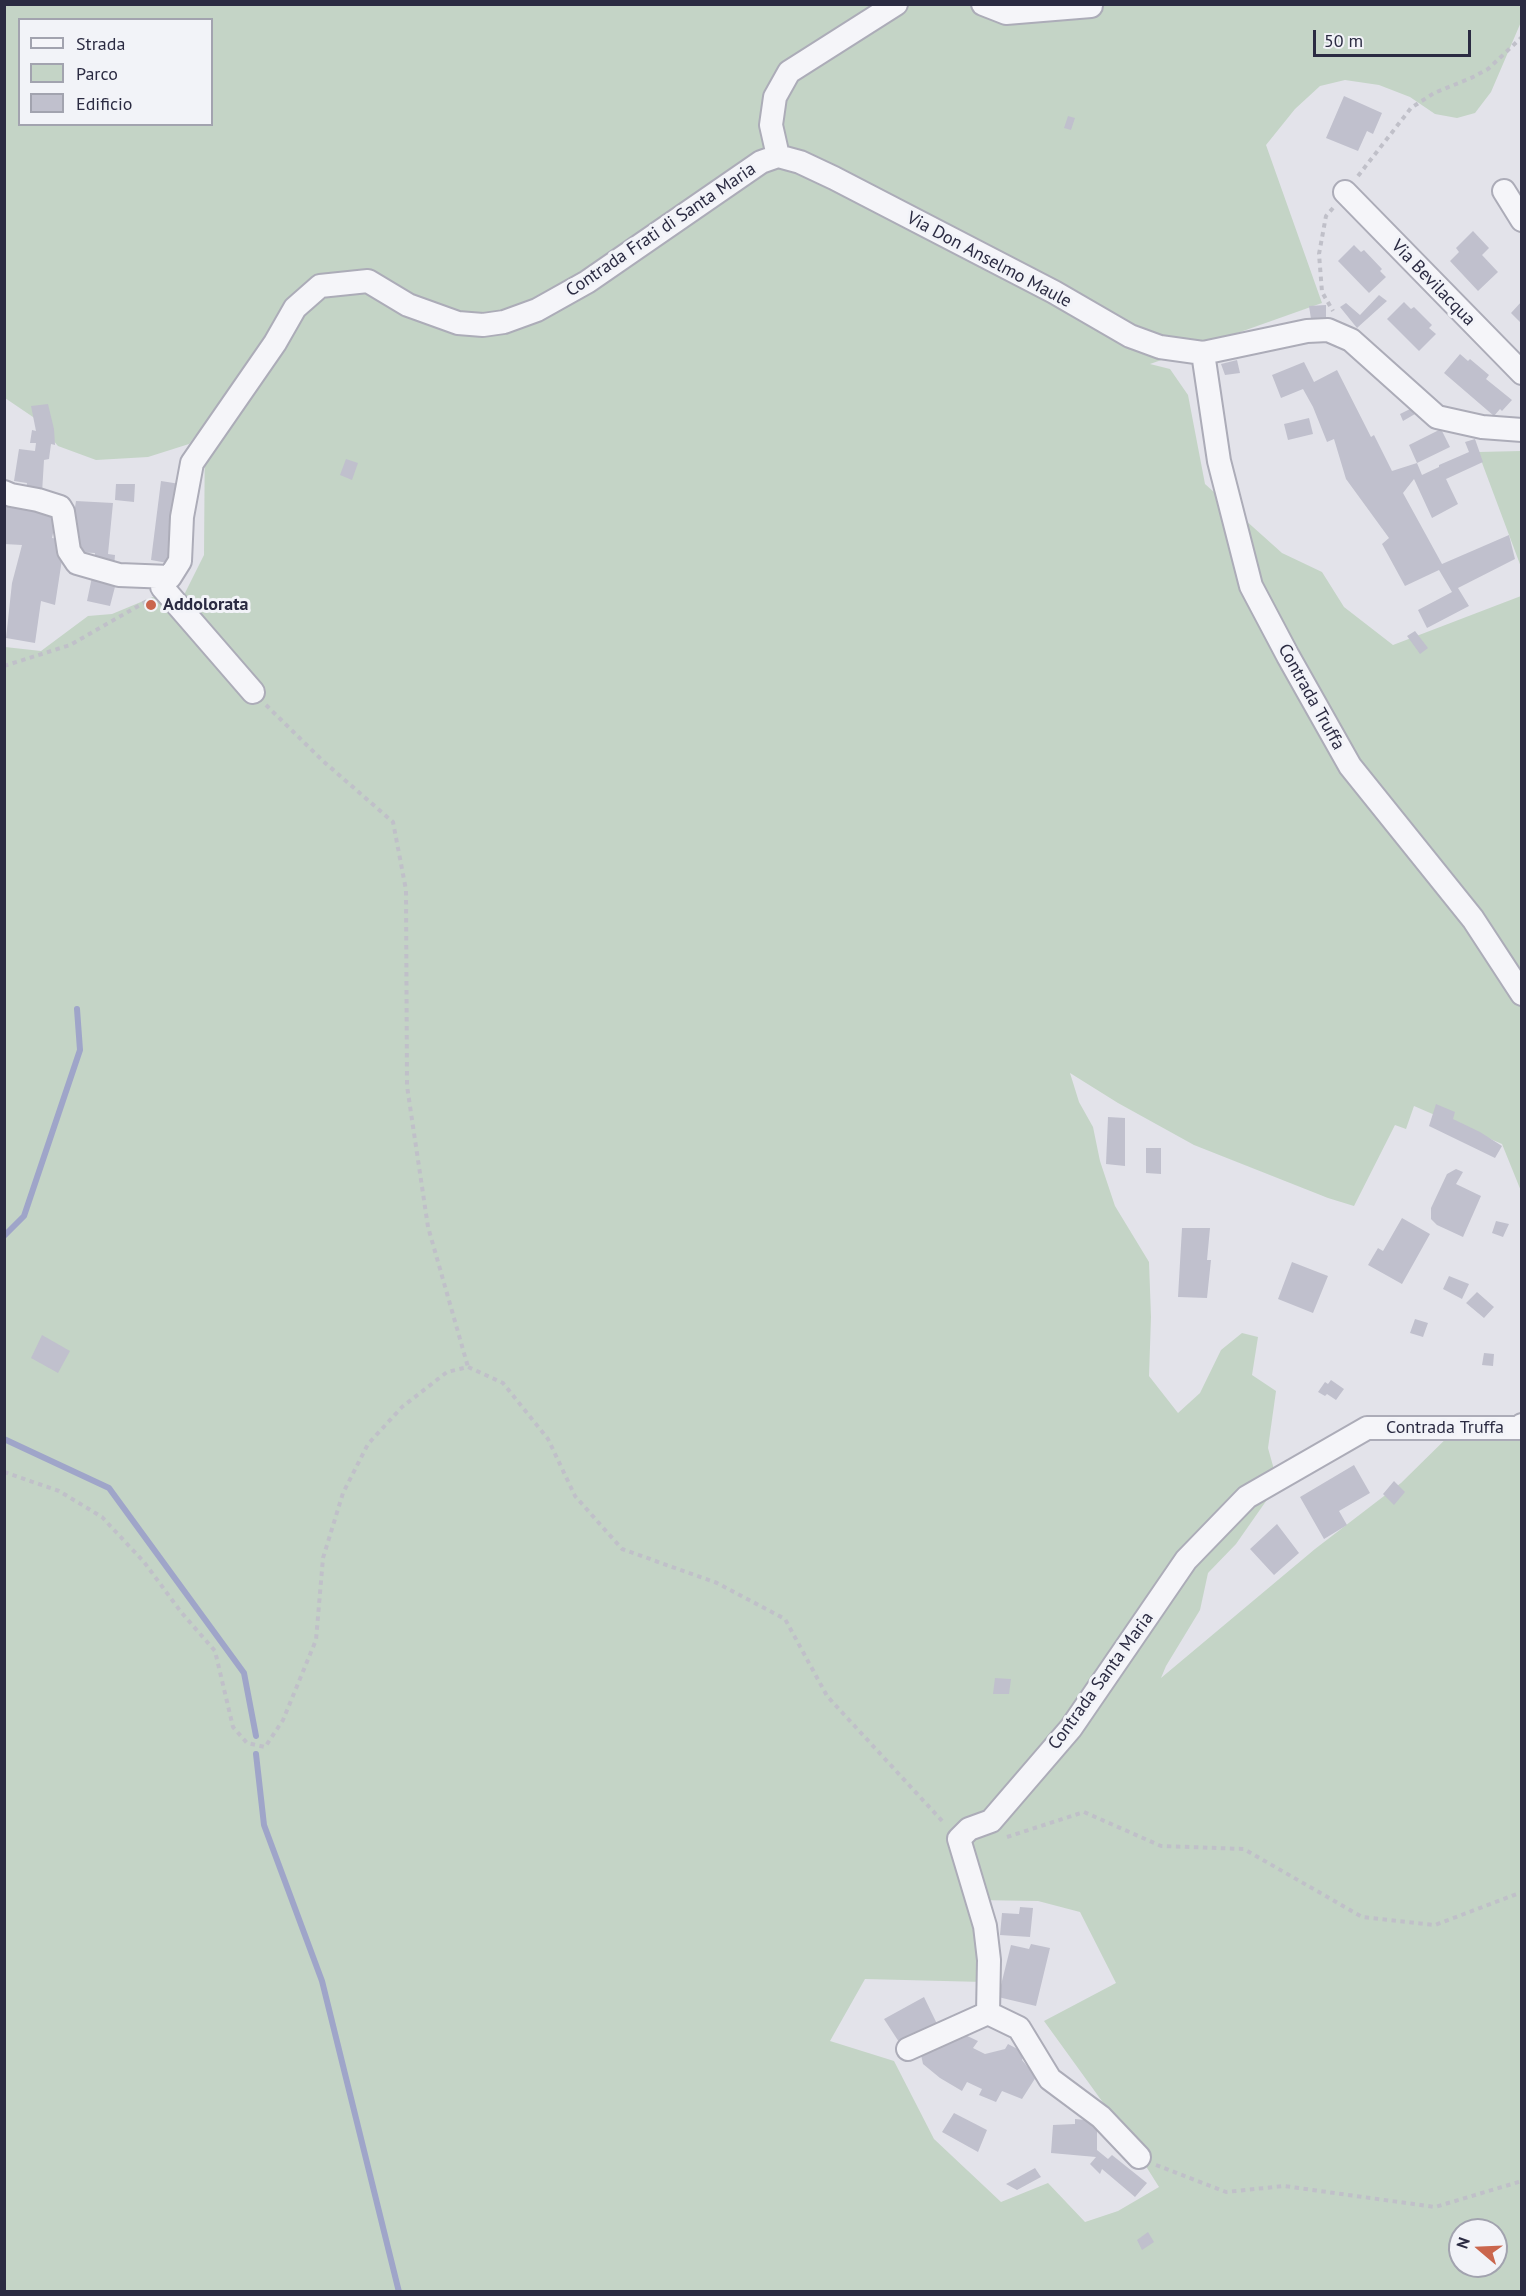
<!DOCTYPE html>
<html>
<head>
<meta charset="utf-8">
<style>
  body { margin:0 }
  #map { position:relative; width:1526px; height:2296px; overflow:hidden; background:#e3e3ea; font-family:"PT Sans",sans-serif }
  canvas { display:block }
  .frame { position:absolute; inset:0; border:6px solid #2b2b42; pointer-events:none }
  .legend { position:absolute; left:18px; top:18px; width:195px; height:108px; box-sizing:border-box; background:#f2f3f8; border:2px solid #a2a3af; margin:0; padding:8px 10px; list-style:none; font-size:18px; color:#2b2b42 }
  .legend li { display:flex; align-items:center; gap:12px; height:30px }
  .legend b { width:30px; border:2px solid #a2a3af }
  .north { position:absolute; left:1448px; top:2218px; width:60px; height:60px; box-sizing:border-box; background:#f2f3f8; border:2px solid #a2a3af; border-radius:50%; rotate:289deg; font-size:16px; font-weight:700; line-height:24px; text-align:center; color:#2b2b42 }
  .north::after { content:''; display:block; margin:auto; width:21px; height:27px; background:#ca664d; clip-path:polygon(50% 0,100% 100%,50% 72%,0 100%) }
  .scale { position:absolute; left:1313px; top:30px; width:158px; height:27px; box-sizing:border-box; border:3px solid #2b2b42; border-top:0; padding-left:8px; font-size:18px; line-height:21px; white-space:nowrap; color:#2b2b42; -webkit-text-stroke:4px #f2f3f8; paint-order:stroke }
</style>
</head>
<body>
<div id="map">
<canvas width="1526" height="2296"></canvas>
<div class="frame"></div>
<ul class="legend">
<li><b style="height:8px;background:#f5f5f9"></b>Strada</li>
<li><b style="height:16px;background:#c4d4c6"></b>Parco</li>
<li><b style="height:16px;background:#c0c0cd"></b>Edificio</li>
</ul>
<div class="north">N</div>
<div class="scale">50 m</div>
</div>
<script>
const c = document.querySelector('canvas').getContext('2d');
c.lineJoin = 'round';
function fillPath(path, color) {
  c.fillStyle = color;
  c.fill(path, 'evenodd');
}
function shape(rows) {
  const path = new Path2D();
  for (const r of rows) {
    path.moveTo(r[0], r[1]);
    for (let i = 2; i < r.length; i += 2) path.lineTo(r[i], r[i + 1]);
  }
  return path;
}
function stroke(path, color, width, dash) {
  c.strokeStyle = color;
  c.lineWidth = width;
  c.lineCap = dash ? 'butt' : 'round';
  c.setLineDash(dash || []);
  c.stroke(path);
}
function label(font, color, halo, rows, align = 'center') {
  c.font = font + ' "PT Sans",sans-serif';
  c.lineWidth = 6;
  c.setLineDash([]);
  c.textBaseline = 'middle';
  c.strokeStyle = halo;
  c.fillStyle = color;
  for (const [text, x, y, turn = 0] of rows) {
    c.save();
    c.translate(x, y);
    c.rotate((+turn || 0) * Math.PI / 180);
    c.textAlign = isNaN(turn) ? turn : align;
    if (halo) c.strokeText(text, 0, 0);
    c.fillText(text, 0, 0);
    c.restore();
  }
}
const green = shape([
  [4,5,1521,5,1521,22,1491,92,1475,113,1457,118,1435,114,1410,97,1379,85,1345,80,1320,86,1295,109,1266,145,1322,303,1150,364,1170,369,1188,395,1205,484,1282,553,1322,572,1344,607,1393,645,1521,596,1521,1191,1502,1144,1414,1106,1406,1129,1395,1125,1354,1206,1328,1198,1194,1145,1118,1103,1070,1073,1079,1102,1093,1127,1100,1161,1115,1206,1149,1262,1151,1317,1149,1376,1178,1413,1200,1393,1221,1350,1242,1333,1258,1337,1252,1375,1276,1391,1268,1448,1278,1484,1236,1544,1208,1573,1200,1610,1166,1666,1161,1678,1315,1549,1401,1483,1462,1423,1521,1428,1521,2291,5,2291,5,647,41,651,88,616,112,614,153,597,181,601,204,555,205,423,189,444,148,457,96,460,58,446,33,417,5,398],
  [20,20,212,20,212,124,20,124],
  [975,1900,1038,1901,1080,1912,1116,1983,1044,2021,1125,2133,1159,2187,1118,2211,1085,2222,1048,2183,1001,2202,934,2139,894,2061,830,2041,865,1979,984,1982],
  [1460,2230,1496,2230,1496,2266,1460,2266],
  [1521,451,1521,567,1478,452]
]);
const stream = shape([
  [4,1236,24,1216,80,1050,77,1009],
  [4,1439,109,1488,244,1673,256,1736],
  [256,1754,264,1825,322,1981,399,2292]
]);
const building = shape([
  [1344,96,1382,113,1373,134,1367,131,1358,151,1326,138],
  [1068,116,1075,118,1071,130,1064,128],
  [1473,231,1489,248,1482,255,1498,272,1478,291,1450,261,1459,252,1456,248],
  [1354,245,1361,252,1364,250,1382,269,1380,271,1386,277,1369,293,1338,261],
  [1379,295,1387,301,1357,328,1340,307,1346,303,1360,315],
  [1522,301,1522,324,1511,313],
  [1404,302,1411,309,1414,307,1432,325,1429,328,1436,334,1419,351,1387,319],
  [1326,305,1326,318,1311,319,1309,306],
  [1460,354,1468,361,1470,359,1489,375,1486,379,1512,400,1502,411,1500,409,1494,416,1444,373],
  [1237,360,1240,373,1225,375,1221,364],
  [1304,362,1314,382,1337,370,1371,437,1374,435,1392,471,1417,463,1409,445,1441,429,1450,447,1417,463,1422,475,1439,467,1439,465,1469,452,1465,442,1475,439,1483,462,1446,479,1458,504,1432,518,1414,479,1403,493,1442,564,1509,535,1515,559,1458,588,1469,606,1427,628,1418,610,1452,592,1439,570,1405,586,1382,544,1389,538,1346,479,1334,439,1327,442,1313,407,1303,389,1281,398,1272,375],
  [48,404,54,429,55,445,51,444,49,459,44,460,42,493,26,491,27,483,14,481,19,449,35,451,36,443,30,443,32,430,36,431,31,406],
  [1412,408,1415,414,1403,421,1400,414],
  [1309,418,1313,434,1288,440,1284,424],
  [346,459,358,463,352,480,340,475],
  [161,481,180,484,173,564,151,560],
  [116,484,135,484,134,502,115,500],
  [4,501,58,510,52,538,65,540,55,605,41,601,35,643,6,638,12,583,22,545,4,544],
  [76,501,113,503,108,554,115,555,114,567,94,562,95,553,73,552,72,526],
  [92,577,116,583,110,606,87,601],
  [1415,631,1428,648,1420,654,1407,636],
  [1436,1104,1455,1112,1453,1119,1480,1132,1502,1146,1495,1158,1429,1126],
  [1108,1117,1125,1118,1125,1166,1106,1164],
  [1146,1148,1161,1148,1161,1174,1146,1173],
  [1456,1169,1463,1172,1456,1184,1481,1196,1463,1237,1437,1225,1431,1219,1431,1208,1447,1174],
  [1402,1218,1430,1234,1402,1284,1368,1265,1378,1248,1383,1251],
  [1496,1221,1509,1224,1503,1237,1492,1233],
  [1182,1228,1210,1228,1207,1260,1211,1260,1207,1298,1178,1297],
  [1292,1262,1328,1276,1313,1313,1278,1299],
  [1449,1276,1469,1284,1462,1299,1443,1289],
  [1477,1292,1494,1307,1484,1318,1466,1303],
  [1415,1319,1428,1323,1423,1337,1410,1333],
  [42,1335,70,1351,58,1373,31,1358],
  [1484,1353,1494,1354,1493,1366,1482,1365],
  [1331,1380,1344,1389,1336,1400,1327,1394,1325,1396,1318,1392,1325,1382,1328,1384],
  [1354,1465,1370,1493,1339,1511,1347,1525,1324,1539,1300,1497],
  [1394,1481,1405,1492,1394,1505,1383,1494],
  [1277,1524,1299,1553,1274,1575,1250,1549],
  [995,1678,1011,1679,1009,1694,993,1694],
  [1020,1907,1033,1908,1030,1937,1000,1935,1002,1913,1019,1914],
  [1031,1944,1050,1948,1036,2006,998,1997,1011,1945,1029,1949],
  [924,1997,938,2026,899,2042,884,2019],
  [963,2034,978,2041,973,2048,985,2054,1005,2049,1008,2044,1025,2053,1022,2060,1036,2077,1022,2099,1002,2091,996,2102,979,2095,982,2089,967,2082,962,2091,940,2078,923,2064,921,2055],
  [954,2113,987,2130,978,2152,942,2132],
  [1075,2119,1097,2121,1097,2150,1108,2159,1112,2155,1147,2183,1135,2197,1102,2169,1100,2174,1090,2164,1096,2157,1051,2153,1053,2125,1075,2124],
  [1035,2168,1041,2177,1017,2190,1006,2184],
  [1148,2232,1154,2242,1142,2250,1137,2240]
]);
const path = shape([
  [1358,176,1411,108,1434,93,1471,78,1488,69,1522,37],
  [1333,208,1326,216,1319,254,1322,292,1333,311],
  [4,666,70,645,147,601],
  [266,705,323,761,393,822,406,890,407,1086,428,1227,468,1367],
  [4,1472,59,1491,102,1517,144,1562,181,1612,215,1651,233,1727,247,1743,265,1747,283,1720,316,1640,323,1558,343,1493,368,1444,402,1407,447,1372,468,1367,503,1383,548,1439,575,1496,622,1549,717,1583,785,1619,827,1696,944,1823],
  [1007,1837,1084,1812,1161,1846,1244,1849,1362,1917,1435,1925,1522,1892],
  [1156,2165,1226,2192,1284,2186,1435,2207,1522,2181]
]);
const street = shape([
  [983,4,1006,13,1091,6],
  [778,156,800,162,834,178,1054,292,1130,336,1160,347,1203,353,1307,331,1328,330,1351,340,1437,417,1482,427,1522,430],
  [778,156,771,125,775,97,789,72,896,4],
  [1504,191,1522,220],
  [1345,192,1522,373],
  [1203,353,1219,461,1251,586,1288,656,1350,766,1473,919,1522,994],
  [4,492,11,495,38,500,60,507,63,512,69,551,77,563,119,575,170,577,180,561,182,517,192,463,275,343,295,308,320,286,368,281,408,305,458,323,483,325,504,322,537,310,587,282,761,162,778,156],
  [162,587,253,692],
  [988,2013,989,1960,985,1926,959,1839,969,1829,991,1821,1071,1728,1186,1560,1247,1497,1367,1428,1520,1428,1522,1425],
  [988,2013,1019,2028,1050,2079,1101,2117,1139,2157],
  [908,2049,988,2013]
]);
const markers = [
  [151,605,6,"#ca664d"]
];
const streetNames = [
  ["Contrada Frati di Santa Maria",661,230,-34],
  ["Via Don Anselmo Maule",989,260,28],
  ["Via Bevilacqua",1433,283,46],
  ["Contrada Truffa",1311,697,61],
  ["Contrada Truffa",1445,1428],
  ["Contrada Santa Maria",1101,1681,-54]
];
const poiNames = [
  ["Addolorata",163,605]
];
fillPath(green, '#c4d4c6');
stroke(stream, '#9fa5c9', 6);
fillPath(building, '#c0c0cd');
stroke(street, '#acacb8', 26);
stroke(path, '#c0c0c9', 4, [4.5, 4.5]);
stroke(street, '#f5f5f9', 22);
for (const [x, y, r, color] of markers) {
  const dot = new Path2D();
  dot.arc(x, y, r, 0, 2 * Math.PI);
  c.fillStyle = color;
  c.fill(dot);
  stroke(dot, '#f2f3f8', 2);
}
label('18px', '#2b2b42', '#f2f3f8', streetNames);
label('bold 18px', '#2b2b42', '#f2f3f8', poiNames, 'left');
</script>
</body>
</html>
